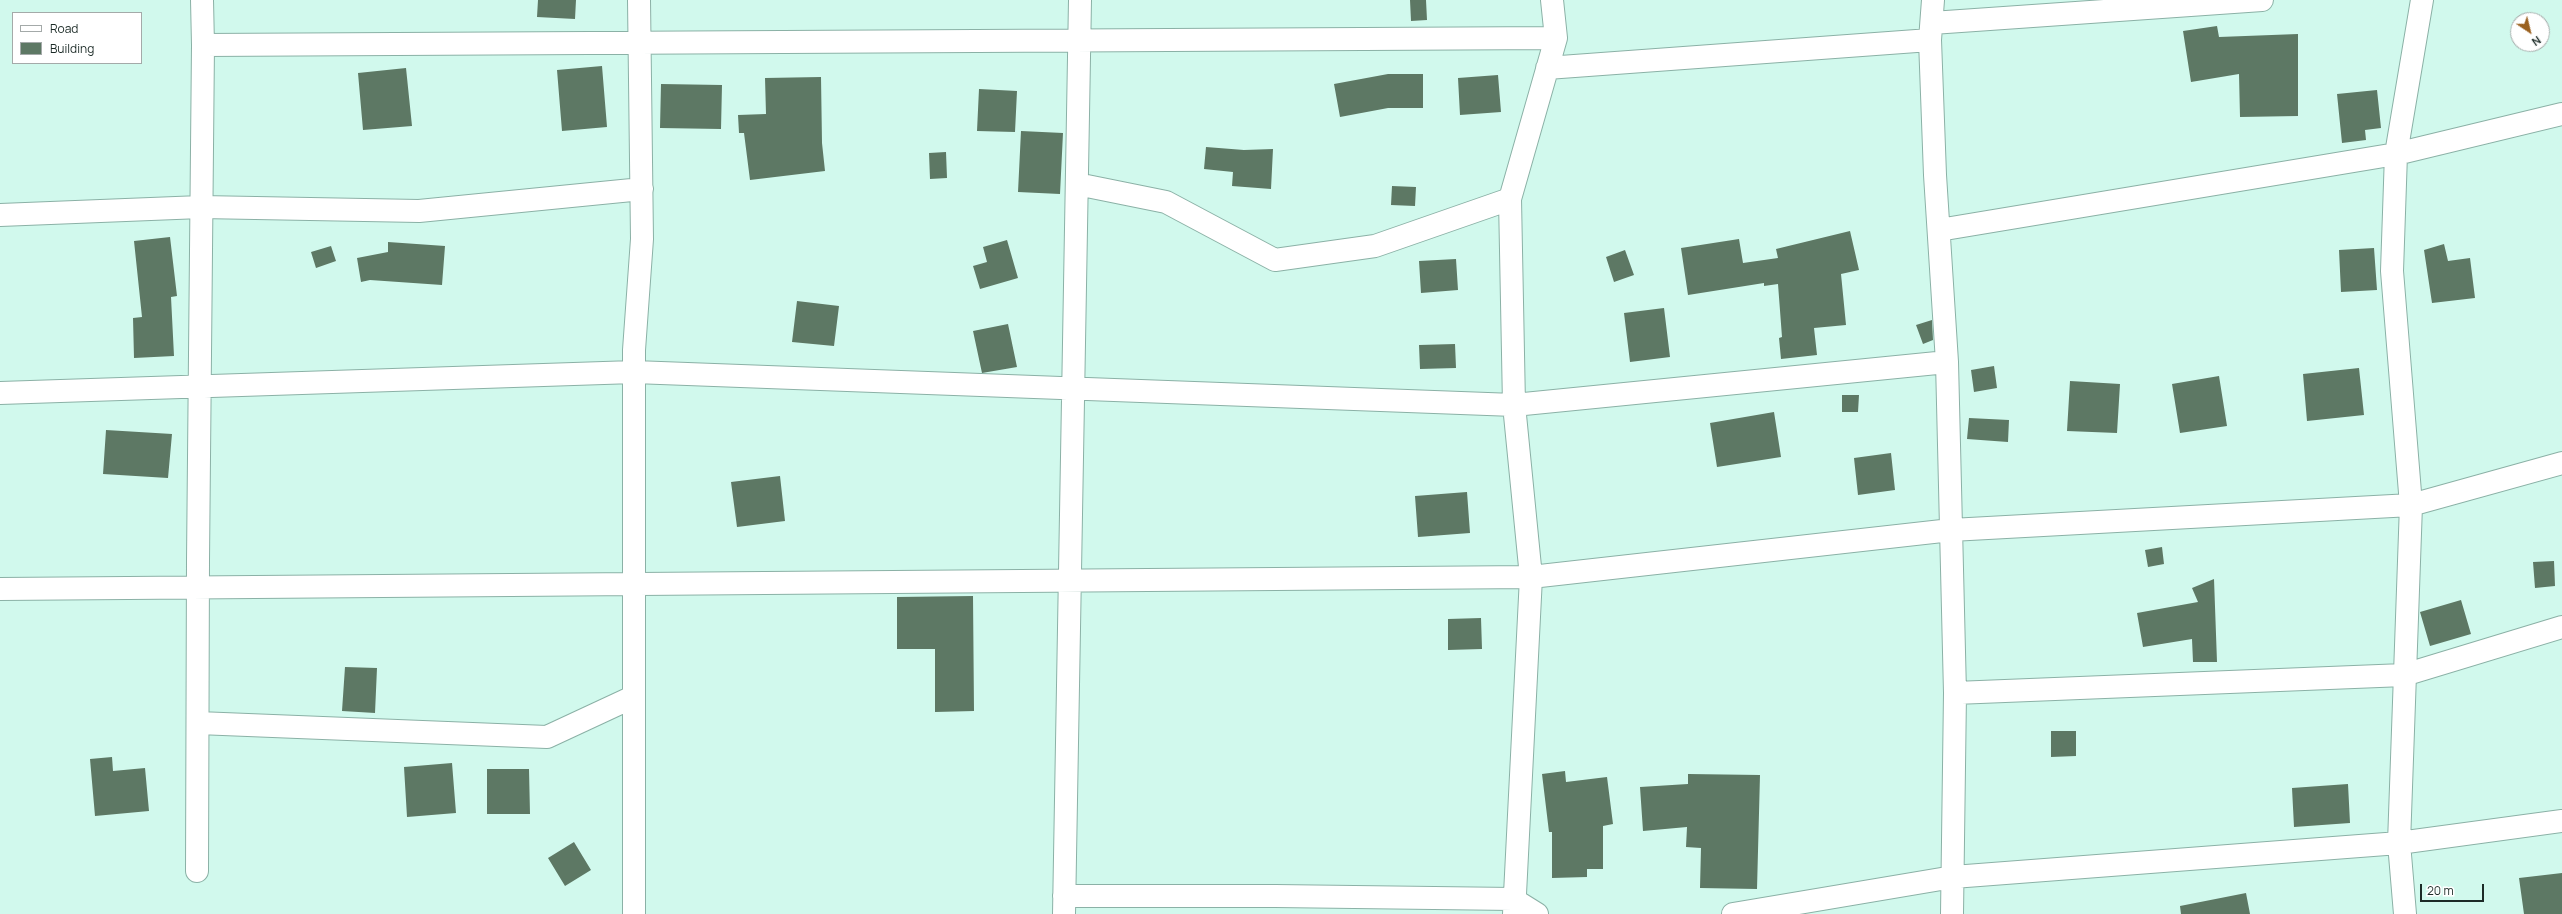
<!DOCTYPE html>
<html>
<head>
<meta charset="utf-8">
<style>
  body { margin:0 }
  #map { position:relative; width:2562px; height:914px; overflow:hidden; background:#d1f9ed; font-family:Manrope,sans-serif }
  canvas { display:block }
  .legend { position:absolute; left:12px; top:12px; width:130px; height:52px; box-sizing:border-box; background:#fff; border:1px solid #a4aaa9; margin:0; padding:5px 7px; list-style:none; font-size:12px; color:#1c2b27 }
  .legend li { display:flex; align-items:center; gap:8px; height:20px }
  .legend b { width:20px; border:1px solid #a4aaa9 }
  .north { position:absolute; left:2510px; top:12px; width:40px; height:40px; box-sizing:border-box; background:#fff; border:1px solid #a4aaa9; border-radius:50%; rotate:145deg; font-size:11px; font-weight:700; line-height:16px; text-align:center; color:#1c2b27 }
  .north::after { content:''; display:block; margin:auto; width:14px; height:18px; background:#9a601e; clip-path:polygon(50% 0,100% 100%,50% 72%,0 100%) }
  .scale { position:absolute; left:2420px; top:884px; width:64px; height:18px; box-sizing:border-box; border:2px solid #1c2b27; border-top:0; padding-left:5px; font-size:12px; line-height:14px; white-space:nowrap; color:#1c2b27; -webkit-text-stroke:3px #fff; paint-order:stroke }
</style>
</head>
<body>
<div id="map">
<canvas width="2562" height="914"></canvas>
<ul class="legend">
<li><b style="height:5px;background:#fff"></b>Road</li>
<li><b style="height:11px;background:#5d7864"></b>Building</li>
</ul>
<div class="north">N</div>
<div class="scale">20 m</div>
</div>
<script>
const c = document.querySelector('canvas').getContext('2d');
c.lineJoin = 'round';
function fillPath(path, color) {
  c.fillStyle = color;
  c.fill(path, 'evenodd');
}
function shape(rows) {
  const path = new Path2D();
  for (const r of rows) {
    path.moveTo(r[0], r[1]);
    for (let i = 2; i < r.length; i += 2) path.lineTo(r[i], r[i + 1]);
  }
  return path;
}
function stroke(path, color, width, dash) {
  c.strokeStyle = color;
  c.lineWidth = width;
  c.lineCap = dash ? 'butt' : 'round';
  c.setLineDash(dash || []);
  c.stroke(path);
}
const building = shape([
  [538,0,576,0,575,19,537,17],
  [1410,0,1426,0,1427,20,1411,21],
  [2217,26,2219,37,2298,34,2298,116,2240,117,2239,74,2191,82,2183,31],
  [602,66,607,127,562,131,557,70],
  [406,68,412,126,363,130,358,73],
  [1388,74,1423,74,1423,108,1388,108,1340,117,1334,84],
  [1498,75,1501,112,1460,115,1458,78],
  [821,77,822,143,825,171,750,180,744,133,739,133,738,115,766,114,765,78],
  [661,84,722,85,721,129,660,128],
  [979,89,1017,91,1015,132,977,131],
  [2377,90,2381,128,2365,130,2366,140,2342,143,2337,94],
  [1021,131,1063,133,1060,194,1018,192],
  [1206,147,1244,150,1273,149,1271,189,1232,186,1233,172,1204,169],
  [946,152,947,178,930,179,929,153],
  [1392,186,1416,187,1415,206,1391,205],
  [1850,231,1859,270,1841,274,1846,325,1814,328,1817,355,1781,359,1779,338,1782,337,1778,284,1764,286,1764,283,1688,295,1681,248,1739,239,1743,263,1778,258,1776,249],
  [170,237,177,296,171,297,174,356,134,358,133,318,142,317,134,241],
  [1007,240,1018,278,980,289,973,266,987,262,983,247],
  [388,242,445,246,442,285,370,280,361,282,357,258,388,252],
  [2444,244,2448,261,2470,258,2475,298,2432,303,2424,250],
  [331,246,336,261,316,268,311,252],
  [2374,248,2377,290,2341,292,2339,250],
  [1625,250,1634,275,1614,282,1606,257],
  [1456,259,1458,290,1421,293,1419,261],
  [797,301,839,306,834,346,792,342],
  [1664,308,1670,357,1630,362,1624,313],
  [1932,320,1933,340,1923,344,1916,325],
  [1008,324,1017,367,982,373,973,331],
  [1455,344,1456,368,1420,369,1419,345],
  [1994,366,1997,388,1974,392,1971,370],
  [2359,368,2364,415,2307,421,2303,374],
  [2219,376,2227,426,2180,433,2172,384],
  [2070,381,2120,384,2117,433,2067,431],
  [1842,395,1859,395,1858,412,1842,412],
  [1774,412,1781,457,1717,467,1710,423],
  [1969,418,2009,420,2008,442,1967,439],
  [106,430,172,434,168,478,103,474],
  [1891,453,1895,490,1858,495,1854,458],
  [780,476,785,521,737,527,731,482],
  [1467,492,1470,533,1418,537,1415,496],
  [2162,547,2164,564,2148,567,2145,550],
  [2554,561,2555,586,2535,588,2533,562],
  [2214,579,2217,662,2193,662,2192,639,2143,647,2137,613,2198,602,2192,588],
  [973,596,974,711,935,712,935,649,897,649,897,597],
  [2461,600,2471,634,2430,646,2420,612],
  [1481,618,1482,649,1448,650,1448,619],
  [345,667,377,668,375,713,342,711],
  [2051,731,2076,731,2076,756,2051,757],
  [112,757,113,771,145,768,149,811,95,816,90,759],
  [452,763,456,813,407,817,404,767],
  [487,769,529,769,530,814,487,814],
  [1565,771,1566,782,1607,777,1613,824,1603,826,1603,869,1587,869,1587,877,1552,878,1552,832,1549,832,1542,774],
  [1688,774,1760,775,1757,889,1700,888,1701,848,1686,847,1687,827,1643,831,1640,787,1688,784],
  [2348,784,2350,823,2294,827,2292,788],
  [574,842,591,870,565,886,548,858],
  [2562,873,2562,914,2524,914,2519,878],
  [2246,893,2250,914,2181,914,2180,906]
]);
const minor = shape([
  [202,0,203,45],
  [1933,0,1930,40,1935,175,1947,362,1955,693,1952,914],
  [1932,23,2262,0],
  [1547,68,1930,40],
  [1077,184,1166,202,1275,260,1375,246,1510,199],
  [0,215,201,207,419,211,642,189],
  [1939,230,2396,154,2562,114],
  [0,393,634,372,1514,405,1947,362],
  [0,589,1531,577,1951,530,2411,505,2562,463],
  [1955,693,2404,675,2562,627],
  [198,723,547,737,633,697],
  [197,871,198,560,203,45,1556,38],
  [1064,896,1275,896,1513,899,1537,914],
  [634,914,634,350,642,239,639,0],
  [1064,914,1080,0],
  [1514,914,1531,577,1514,405,1510,199,1556,38,1552,0],
  [1733,914,1953,877,2399,843,2562,821],
  [2405,914,2399,843,2411,505,2392,271,2396,154,2422,0]
]);
fillPath(building, '#5d7864');
stroke(minor, '#8bb1a6', 24);
stroke(minor, '#fff', 22);
</script>
</body>
</html>
